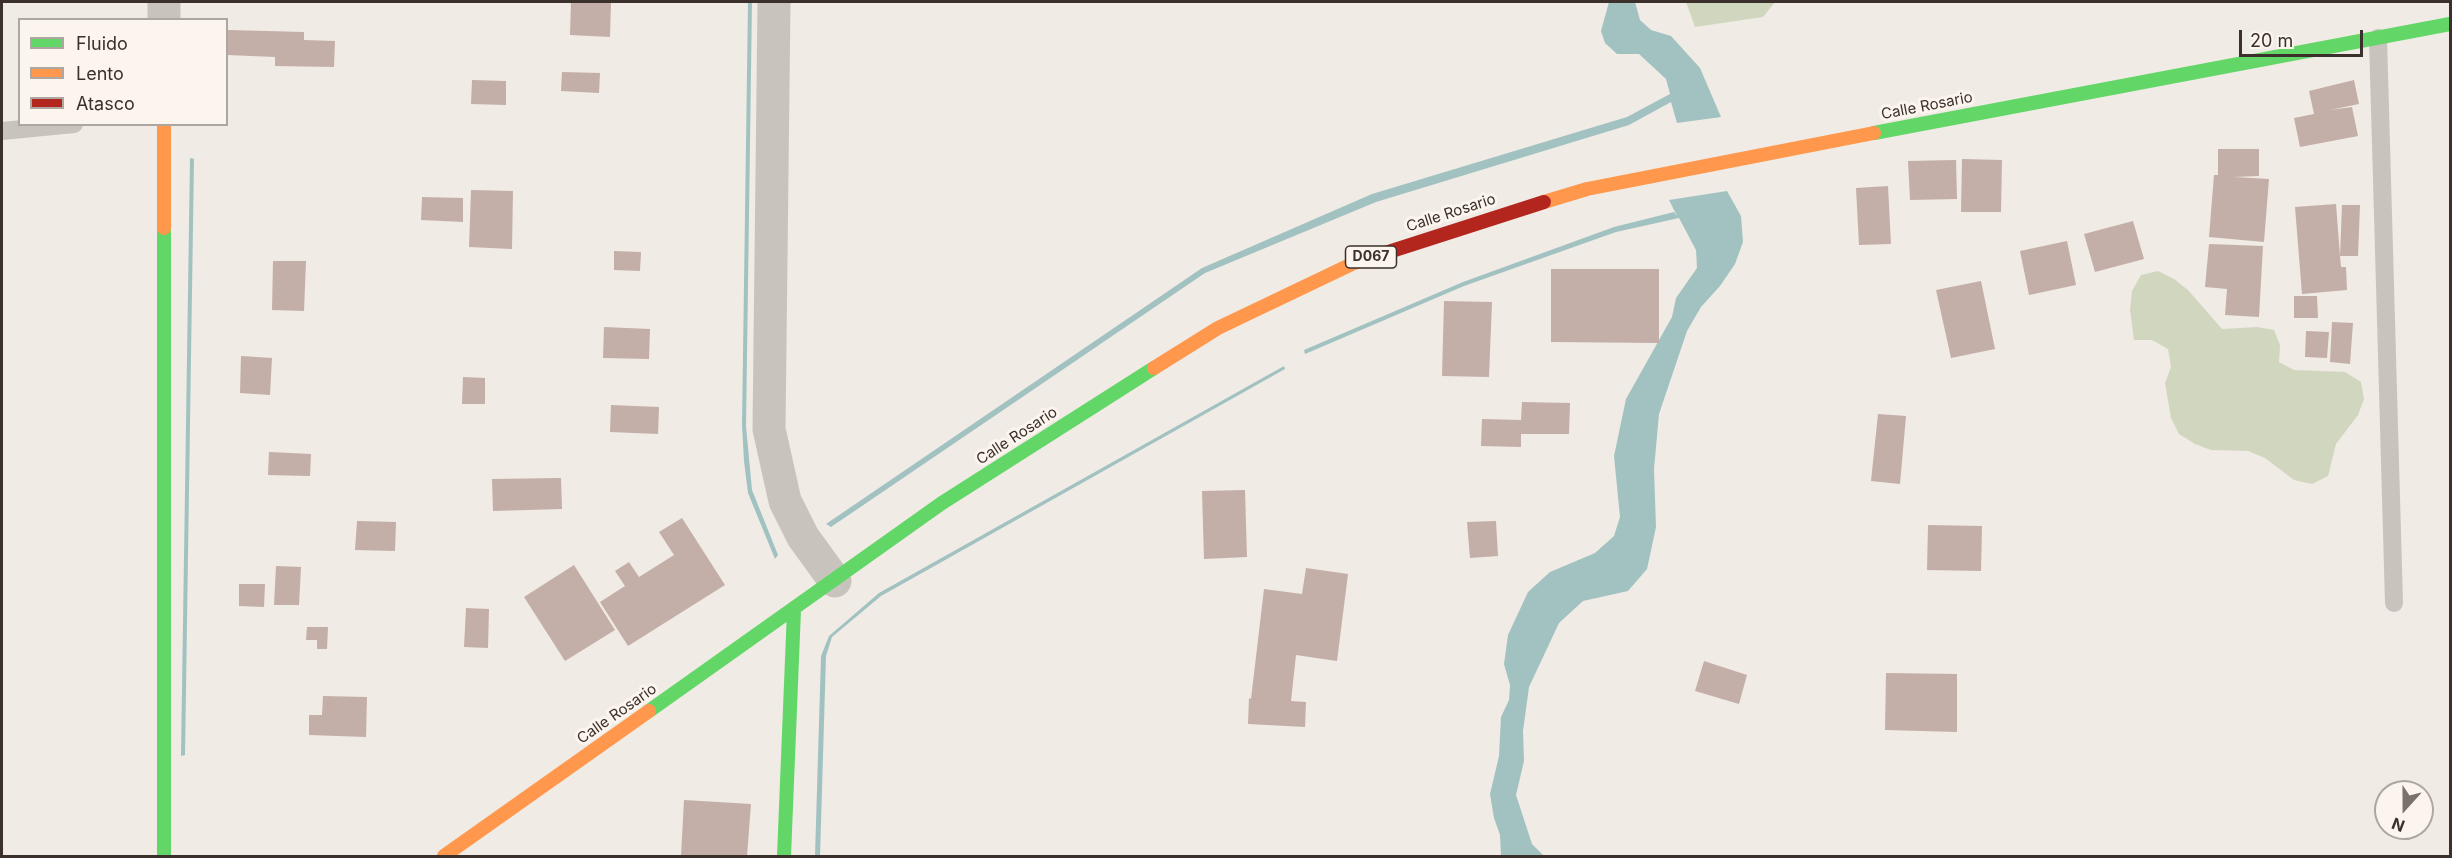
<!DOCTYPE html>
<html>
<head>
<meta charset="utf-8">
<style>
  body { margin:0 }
  #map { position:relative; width:2452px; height:858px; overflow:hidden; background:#f0ebe5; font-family:Inter,sans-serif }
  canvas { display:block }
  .frame { position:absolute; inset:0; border:3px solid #3b302b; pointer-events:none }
  .legend { position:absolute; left:18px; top:18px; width:210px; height:108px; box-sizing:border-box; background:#fbf5ee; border:2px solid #aea6a0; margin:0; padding:8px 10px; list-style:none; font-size:18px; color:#3b302b }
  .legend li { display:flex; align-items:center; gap:12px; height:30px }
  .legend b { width:30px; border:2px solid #aea6a0 }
  .north { position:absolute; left:2374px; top:780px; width:60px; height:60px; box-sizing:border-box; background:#fbf5ee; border:2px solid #aea6a0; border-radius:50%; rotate:201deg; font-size:16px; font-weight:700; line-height:24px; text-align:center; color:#3b302b }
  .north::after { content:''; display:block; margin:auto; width:21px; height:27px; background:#7a716c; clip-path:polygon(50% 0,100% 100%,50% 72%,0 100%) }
  .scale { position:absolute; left:2239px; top:30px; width:124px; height:27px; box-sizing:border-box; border:3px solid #3b302b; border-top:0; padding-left:8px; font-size:18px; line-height:21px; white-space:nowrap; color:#3b302b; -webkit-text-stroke:4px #fbf5ee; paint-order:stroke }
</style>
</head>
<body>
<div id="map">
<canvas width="2452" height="858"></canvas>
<div class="frame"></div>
<ul class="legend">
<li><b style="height:8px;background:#63d668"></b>Fluido</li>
<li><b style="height:8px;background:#ff974d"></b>Lento</li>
<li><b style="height:8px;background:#b3261e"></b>Atasco</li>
</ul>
<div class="north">N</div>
<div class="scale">20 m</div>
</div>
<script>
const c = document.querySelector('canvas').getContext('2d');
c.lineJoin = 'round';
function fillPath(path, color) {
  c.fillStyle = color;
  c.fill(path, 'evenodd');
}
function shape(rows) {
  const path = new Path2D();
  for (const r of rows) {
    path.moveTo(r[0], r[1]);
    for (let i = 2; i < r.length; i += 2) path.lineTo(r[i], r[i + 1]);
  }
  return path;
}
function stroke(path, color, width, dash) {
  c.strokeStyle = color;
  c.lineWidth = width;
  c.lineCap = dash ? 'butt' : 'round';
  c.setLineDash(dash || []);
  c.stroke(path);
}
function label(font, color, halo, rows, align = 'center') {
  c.font = font + ' Inter,sans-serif';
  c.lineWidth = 6;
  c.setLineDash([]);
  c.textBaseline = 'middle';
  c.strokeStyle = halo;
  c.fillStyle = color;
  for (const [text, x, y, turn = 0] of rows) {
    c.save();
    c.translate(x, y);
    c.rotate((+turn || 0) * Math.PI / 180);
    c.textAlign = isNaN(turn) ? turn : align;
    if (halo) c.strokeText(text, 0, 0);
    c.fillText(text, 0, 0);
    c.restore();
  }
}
const green = shape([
  [1686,2,1775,2,1763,17,1695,27],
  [2158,271,2174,279,2188,290,2222,329,2257,327,2274,330,2280,345,2279,362,2294,370,2345,372,2361,382,2364,399,2358,415,2336,444,2328,476,2312,484,2294,480,2265,458,2248,451,2211,450,2195,444,2179,434,2171,418,2165,383,2171,367,2168,349,2152,340,2134,340,2130,310,2132,291,2141,275]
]);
const water = shape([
  [748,2,752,2,746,426,752,490,778,555,775,559,748,493,744,461,742,425],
  [1609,2,1635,2,1640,20,1651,30,1671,36,1700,68,1721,117,1677,123,1671,102,1629,125,1376,202,1205,273,831,527,826,524,1202,268,1372,194,1627,117,1670,94,1666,79,1639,54,1617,54,1605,43,1601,31],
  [190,158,194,159,185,755,181,756],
  [1727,191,1741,216,1743,242,1735,264,1720,286,1701,307,1687,331,1659,414,1654,469,1656,527,1647,569,1628,591,1583,601,1559,623,1529,687,1523,731,1524,761,1516,795,1532,844,1544,856,1501,856,1500,835,1494,818,1490,794,1499,756,1501,717,1509,700,1510,685,1504,664,1508,635,1528,592,1550,572,1595,553,1614,536,1620,517,1614,456,1626,399,1672,317,1676,298,1697,268,1696,250,1679,218,1616,232,1464,286,1305,354,1304,350,1463,282,1614,227,1674,212,1677,216,1669,200],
  [1284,366,1285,369,881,596,832,637,826,656,820,856,815,856,821,656,829,636,879,593]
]);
const building = shape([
  [571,2,611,2,610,37,570,35],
  [228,30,304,32,304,40,335,41,334,67,275,66,275,57,227,55],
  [562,72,600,73,599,93,561,91],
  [472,80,506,81,506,105,471,104],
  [2354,80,2359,104,2330,110,2352,107,2358,136,2300,147,2294,118,2314,114,2309,91],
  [2218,149,2259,149,2259,176,2234,177,2269,179,2264,242,2209,237,2214,175,2218,175],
  [1962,159,2002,160,2001,212,1961,212],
  [1956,160,1957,199,1910,200,1908,161],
  [1888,186,1891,244,1859,245,1856,188],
  [471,190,513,191,512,249,469,247],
  [422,197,463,198,463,222,421,220],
  [2336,204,2340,256,2342,205,2360,205,2358,256,2340,256,2341,267,2346,267,2347,290,2302,294,2295,207],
  [2133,221,2144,259,2095,272,2084,234],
  [2067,241,2076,285,2029,295,2020,251],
  [2209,244,2263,246,2259,317,2225,315,2227,289,2205,287],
  [614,251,641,252,640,271,614,270],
  [273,261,306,261,304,311,272,310],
  [1551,269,1659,269,1659,343,1551,342],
  [1981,281,1995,349,1951,358,1936,290],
  [2294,296,2317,296,2318,318,2294,318],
  [1444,301,1492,302,1489,377,1442,376],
  [2332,322,2353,323,2350,364,2330,362],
  [604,327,650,329,649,359,603,358],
  [2306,331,2329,332,2327,358,2305,357],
  [241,356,272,358,270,395,240,393],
  [463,377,485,378,485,404,462,404],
  [1522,402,1570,403,1569,434,1521,434,1521,447,1481,446,1482,419,1521,420],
  [611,405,659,407,658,434,610,432],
  [1878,414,1906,416,1900,484,1871,481],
  [269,452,311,454,310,476,268,475],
  [561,478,562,509,493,511,492,479],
  [1245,490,1247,557,1204,559,1202,491],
  [682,518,725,585,628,646,600,602,625,586,615,571,629,562,639,577,674,555,659,532],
  [357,521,396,522,395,551,355,550],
  [1496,521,1498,556,1470,558,1467,522],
  [1928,525,1982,526,1981,571,1927,570],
  [574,565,615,630,565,661,524,597],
  [276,566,301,567,299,605,274,605],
  [1306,568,1348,574,1337,661,1296,655,1291,701,1306,702,1305,727,1248,724,1249,698,1251,699,1264,589,1302,594],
  [239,584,265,584,264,607,239,606],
  [466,608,489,609,488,648,464,647],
  [307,627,328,627,327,649,317,649,317,640,306,640],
  [1704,661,1747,675,1739,704,1695,691],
  [1886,673,1957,674,1957,732,1885,730],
  [323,696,367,697,366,737,309,735,309,715,322,715],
  [684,800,751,804,747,856,681,856]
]);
const lane = shape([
  [2378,38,2394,603],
  [2,131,74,124]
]);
const street = shape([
  [164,2,164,20],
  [774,2,769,429,785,501,803,537,835,581]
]);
const fast = shape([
  [1874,133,2450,24],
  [164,228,164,856],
  [649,711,942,503,1154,368],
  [784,856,794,610]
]);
const slow = shape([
  [164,124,164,228],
  [1544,202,1587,189,1874,133],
  [1154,368,1218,328,1354,263,1376,256],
  [444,856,649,711]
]);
const jam = shape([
  [1376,256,1544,202]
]);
const shields = [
  [1371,257,51]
];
const shieldNames = [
  ["D067",1371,257]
];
const streetNames = [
  ["Calle Rosario",1927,106,-11],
  ["Calle Rosario",1451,213,-18],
  ["Calle Rosario",1017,436,-33],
  ["Calle Rosario",617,714,-35]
];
fillPath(green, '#d1d6bf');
fillPath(water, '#a1c2c1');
fillPath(building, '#c3afa7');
stroke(lane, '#c9c3be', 18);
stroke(street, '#c9c3be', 33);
stroke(fast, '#63d668', 14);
stroke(slow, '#ff974d', 14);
stroke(jam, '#b3261e', 14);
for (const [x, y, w] of shields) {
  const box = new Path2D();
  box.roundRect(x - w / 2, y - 11, w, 22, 4.5);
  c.fillStyle = '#fbf5ee';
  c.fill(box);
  stroke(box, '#3b302b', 1.5);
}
label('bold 14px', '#3b302b', null, shieldNames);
label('15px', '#3b302b', '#fbf5ee', streetNames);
</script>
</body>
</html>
